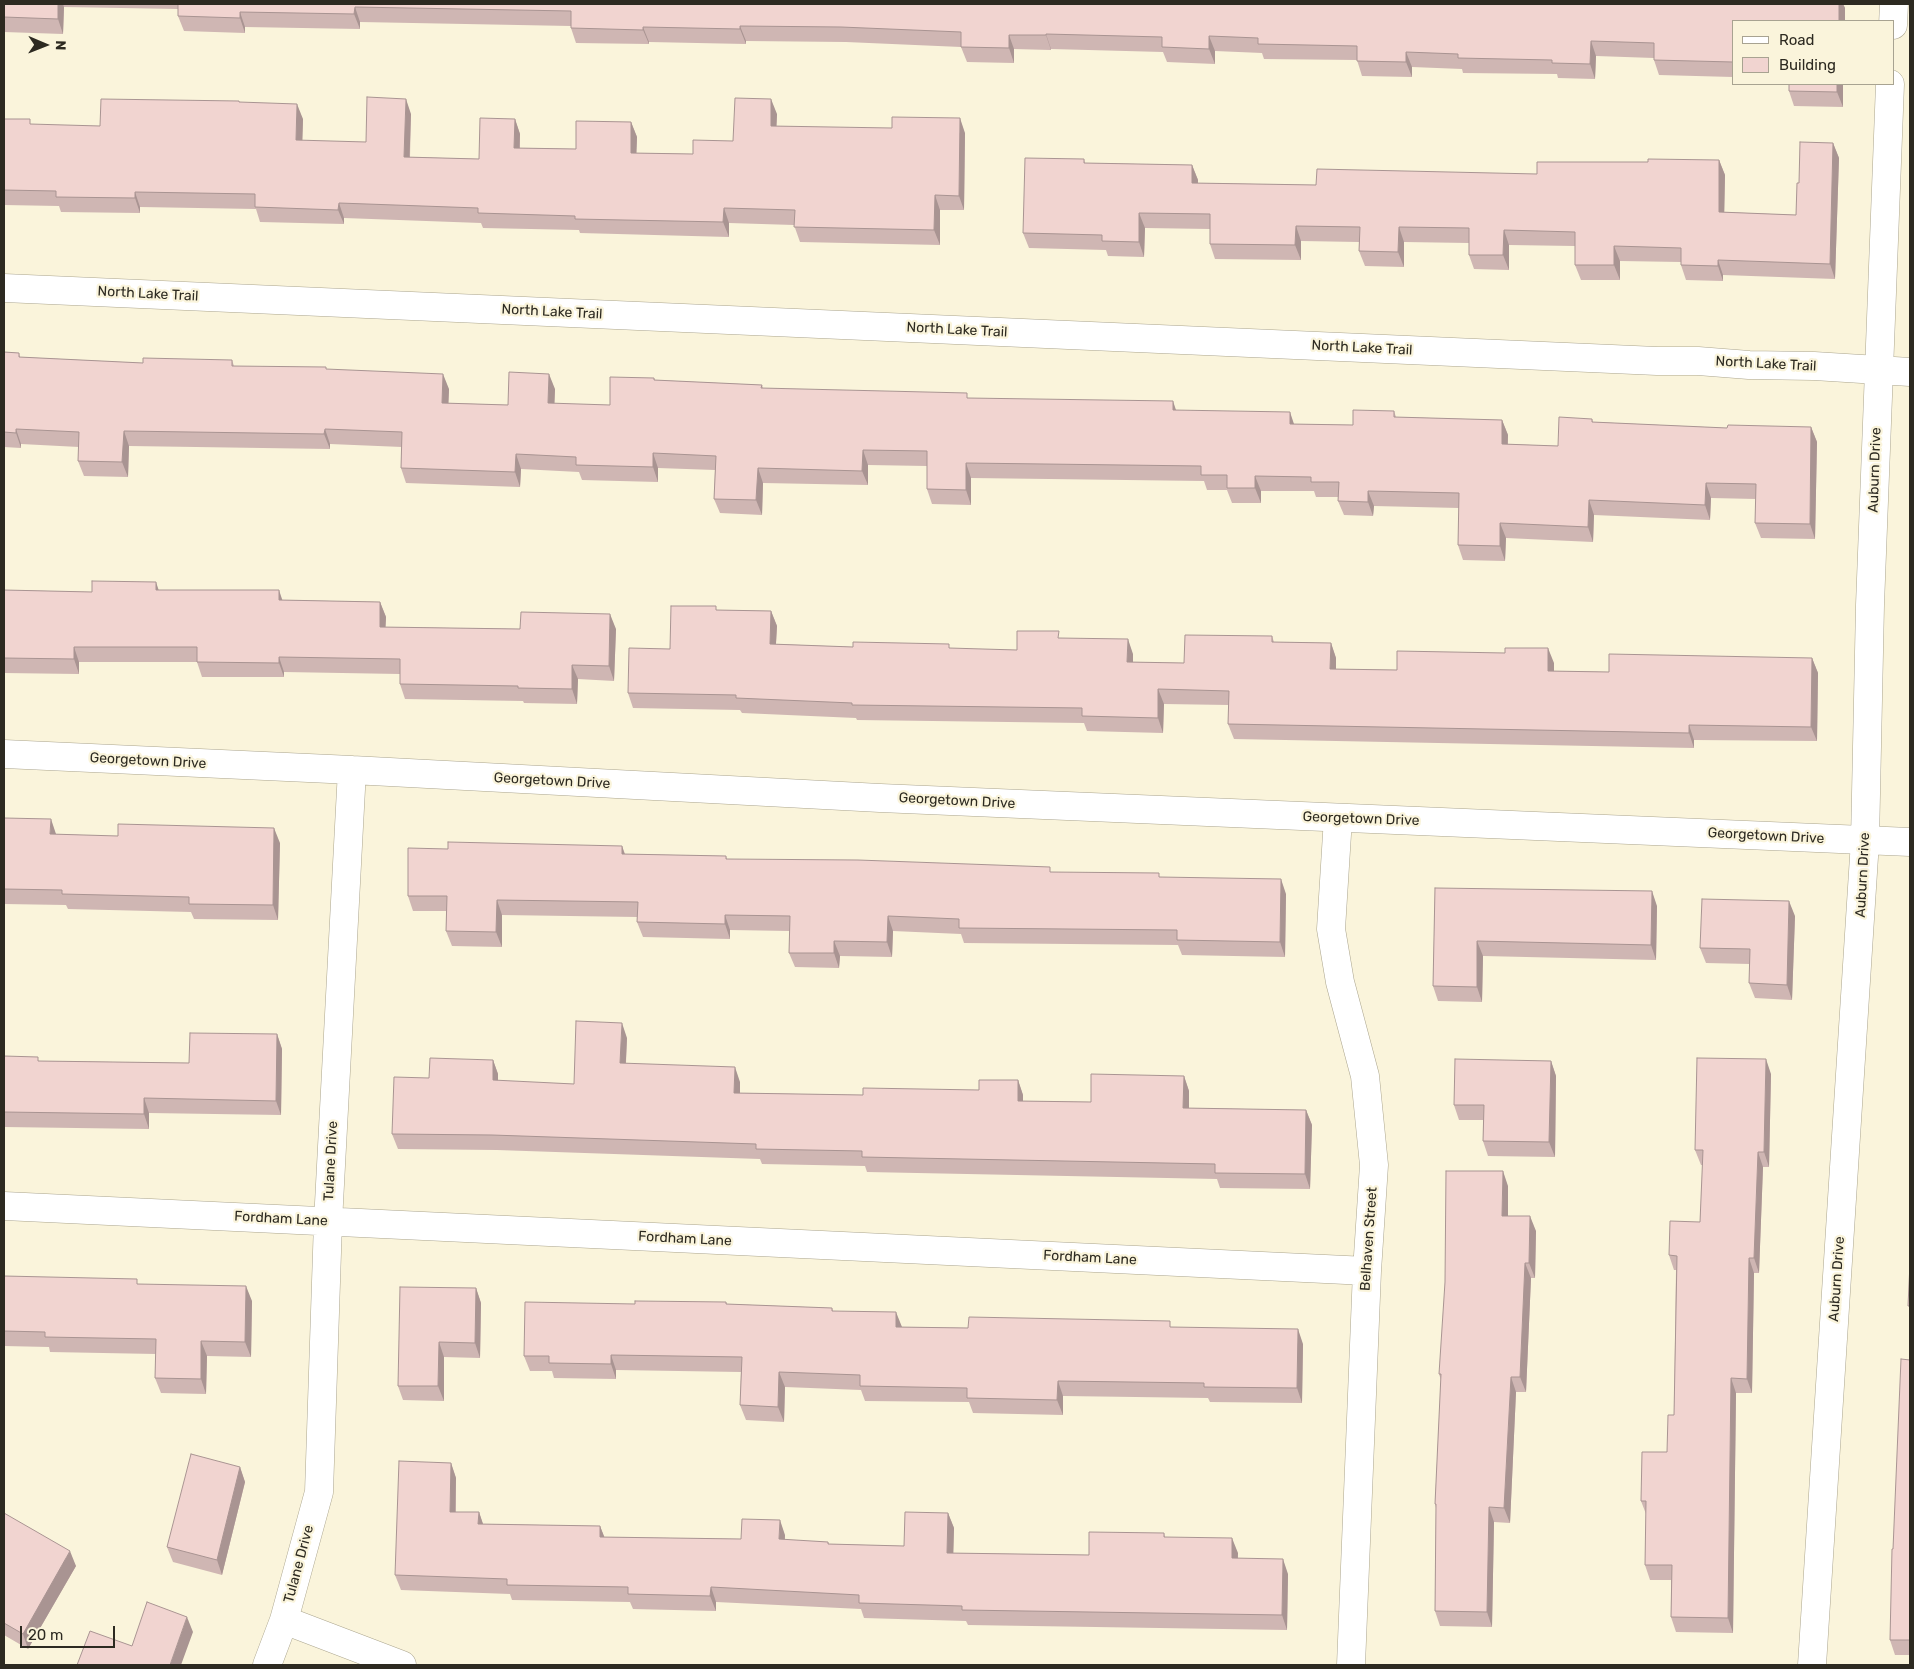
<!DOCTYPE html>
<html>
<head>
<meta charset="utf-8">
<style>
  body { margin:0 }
  #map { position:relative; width:1914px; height:1669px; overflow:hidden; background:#faf4db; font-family:Rubik,sans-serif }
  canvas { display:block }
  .frame { position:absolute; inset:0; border:5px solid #2d2a21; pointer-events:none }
  .legend { position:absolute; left:1732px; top:20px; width:162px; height:65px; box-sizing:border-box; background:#faf4db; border:1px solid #a8a391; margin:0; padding:6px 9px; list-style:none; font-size:15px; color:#2d2a21 }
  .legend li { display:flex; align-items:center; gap:10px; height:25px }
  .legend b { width:25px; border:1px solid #a8a391 }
  .north { position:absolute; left:20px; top:20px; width:50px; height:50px; -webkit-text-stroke:4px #faf4db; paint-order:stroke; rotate:91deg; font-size:14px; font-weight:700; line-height:20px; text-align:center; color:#2d2a21 }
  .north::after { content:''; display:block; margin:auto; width:18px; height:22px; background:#2d2a21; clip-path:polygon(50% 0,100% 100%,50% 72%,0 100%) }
  .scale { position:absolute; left:20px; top:1626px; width:95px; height:22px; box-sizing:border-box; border:2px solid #2d2a21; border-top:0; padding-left:6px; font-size:15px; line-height:18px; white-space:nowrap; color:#2d2a21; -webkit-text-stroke:4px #faf4db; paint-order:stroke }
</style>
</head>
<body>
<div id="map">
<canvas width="1914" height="1669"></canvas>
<div class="frame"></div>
<ul class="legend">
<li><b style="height:6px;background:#fff"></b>Road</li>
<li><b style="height:14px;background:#f1d4d0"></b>Building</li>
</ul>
<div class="north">N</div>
<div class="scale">20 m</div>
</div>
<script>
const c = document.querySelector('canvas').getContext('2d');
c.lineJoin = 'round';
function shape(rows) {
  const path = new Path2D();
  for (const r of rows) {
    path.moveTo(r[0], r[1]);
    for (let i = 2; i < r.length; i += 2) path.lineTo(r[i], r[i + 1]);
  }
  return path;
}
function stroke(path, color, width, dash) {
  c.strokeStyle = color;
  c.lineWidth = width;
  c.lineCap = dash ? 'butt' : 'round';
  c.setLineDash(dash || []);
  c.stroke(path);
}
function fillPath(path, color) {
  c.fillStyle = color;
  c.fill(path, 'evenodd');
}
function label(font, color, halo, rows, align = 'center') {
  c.font = font + ' Rubik,sans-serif';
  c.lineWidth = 4.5;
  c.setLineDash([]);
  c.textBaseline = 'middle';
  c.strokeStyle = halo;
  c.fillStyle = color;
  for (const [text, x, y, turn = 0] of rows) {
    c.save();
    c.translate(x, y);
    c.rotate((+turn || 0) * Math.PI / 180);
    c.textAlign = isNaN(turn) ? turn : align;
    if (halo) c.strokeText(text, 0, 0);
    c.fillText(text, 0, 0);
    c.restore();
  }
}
const minor = shape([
  [1893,25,1894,4],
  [4,288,1657,361,1698,361,1749,365,1814,366,1910,372],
  [4,754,352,770,880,798,1910,842],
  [1338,818,1331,929,1340,982,1365,1076,1374,1165,1367,1271,1351,1665],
  [4,1206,1367,1271],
  [284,1620,402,1665],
  [267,1665,284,1620,319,1492,328,1222,352,770],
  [1812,1665,1865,841,1870,605,1890,84]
]);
const wall = shape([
  [4,4,1843,4,1845,8,1845,21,1733,21,1733,77,1659,75,1654,60,1654,58,1596,56,1595,79,1558,78,1557,74,1463,73,1462,69,1412,67,1412,77,1362,76,1357,60,1264,59,1262,53,1215,51,1215,64,1167,62,1163,52,1051,49,1051,50,1014,49,1014,63,967,62,961,47,846,42,746,41,746,44,649,42,649,44,576,43,571,28,571,26,360,22,360,29,245,27,245,33,184,31,178,16,178,9,64,7,63,34,4,32],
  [1789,84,1843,84,1843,107,1794,106,1789,91],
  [240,103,303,119,302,141,366,142,411,114,410,157,479,159,515,119,520,134,520,148,576,149,631,122,637,137,636,153,693,154,733,141,777,114,776,126,965,133,964,210,940,210,940,245,800,242,794,225,729,223,729,237,580,233,579,230,483,228,481,223,344,218,344,224,260,222,256,209,140,207,140,213,61,212,59,206,4,205,4,119,32,125,100,126],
  [1833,143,1839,158,1835,279,1723,275,1723,281,1686,280,1681,265,1681,262,1620,261,1620,280,1581,280,1575,265,1575,246,1509,245,1509,270,1474,269,1469,255,1469,243,1404,242,1404,267,1365,266,1359,251,1359,242,1301,241,1301,260,1215,259,1210,244,1210,229,1145,228,1144,257,1108,256,1106,250,1029,248,1023,233,1084,159,1085,163,1192,165,1198,180,1198,183,1316,185,1537,174,1648,162,1719,160,1725,175,1724,212,1796,215,1799,183],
  [4,352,19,353,20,357,143,363,232,360,234,366,326,370,449,389,448,403,508,405,555,389,554,404,610,405,654,378,655,380,762,385,763,388,969,398,1176,410,1294,424,1353,425,1394,411,1396,417,1502,420,1508,435,1508,444,1558,446,1592,419,1593,422,1727,428,1811,427,1817,442,1815,539,1761,538,1755,523,1756,499,1711,498,1710,520,1594,515,1593,542,1506,538,1505,561,1463,560,1458,545,1459,508,1374,506,1373,516,1344,515,1338,501,1338,497,1316,497,1314,491,1261,491,1261,503,1232,503,1227,490,1207,490,1204,481,971,478,971,505,932,504,927,489,927,466,868,465,868,485,763,483,762,515,720,513,714,499,715,470,658,468,658,482,582,480,579,472,521,469,520,487,406,483,401,468,402,447,330,444,330,449,129,446,128,477,84,476,78,461,79,447,21,444,21,448,4,447],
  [4,590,92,592,159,590,283,600,380,602,386,617,385,627,520,629,616,629,614,681,578,679,577,704,524,703,523,701,405,699,400,684,400,674,284,672,284,677,202,677,197,662,79,662,79,674,4,673],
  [717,610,771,611,777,626,776,644,853,647,1017,650,1061,638,1133,654,1133,662,1184,663,1272,636,1274,642,1331,643,1336,658,1336,669,1397,670,1554,663,1554,671,1609,672,1812,658,1818,673,1817,741,1694,740,1694,748,1234,739,1228,724,1229,705,1164,704,1163,733,1087,731,1084,723,857,720,856,718,742,713,740,710,633,708,628,693,670,649],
  [4,818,56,834,280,843,278,920,194,919,191,912,68,909,66,905,4,904],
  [622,846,625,854,726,856,727,859,1052,872,1160,877,1286,894,1285,957,1182,955,1178,945,964,943,961,934,893,931,892,957,840,956,839,968,795,967,789,953,790,931,730,930,730,939,643,937,637,922,637,917,502,915,502,947,452,946,446,931,446,911,413,911,408,896,448,849],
  [1435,888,1657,906,1656,960,1483,956,1482,1002,1438,1001,1433,986],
  [1795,916,1792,1000,1755,998,1749,983,1750,964,1706,963,1700,948],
  [277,1034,282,1049,281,1115,149,1113,149,1129,4,1127,4,1056,40,1061,189,1063],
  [627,1038,626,1063,740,1082,740,1093,863,1095,979,1090,1018,1080,1023,1095,1023,1101,1091,1102,1184,1076,1189,1091,1189,1108,1306,1110,1312,1125,1310,1189,1220,1188,1217,1179,867,1172,865,1166,762,1164,760,1159,497,1150,398,1149,392,1134,429,1078,493,1060,498,1074,498,1081,574,1084],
  [1551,1061,1556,1076,1555,1157,1488,1156,1483,1141,1483,1120,1459,1120,1454,1105],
  [1771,1074,1769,1167,1763,1167,1759,1273,1754,1273,1752,1393,1736,1393,1733,1633,1676,1632,1671,1617,1671,1580,1650,1580,1645,1565,1646,1514,1641,1501,1667,1452,1674,1415,1676,1270,1674,1270,1669,1255,1700,1222,1703,1165,1701,1165,1695,1150],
  [1508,1186,1508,1216,1536,1231,1535,1278,1531,1278,1526,1392,1516,1392,1510,1523,1494,1522,1492,1627,1440,1626,1435,1611,1436,1508,1435,1504,1441,1380,1439,1374],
  [4,1276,139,1284,252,1301,251,1357,207,1356,206,1394,161,1393,155,1378,156,1354,50,1352,49,1347,4,1346],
  [476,1288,481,1303,480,1358,444,1357,444,1401,403,1400,398,1386],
  [726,1302,727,1304,832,1308,833,1311,902,1327,968,1328,1172,1327,1303,1344,1302,1403,1210,1402,1208,1398,1063,1396,1063,1415,973,1413,969,1402,865,1401,861,1390,785,1387,784,1422,746,1420,740,1405,741,1372,616,1370,616,1379,554,1378,552,1371,530,1371,524,1356],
  [1910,1360,1910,1655,1895,1655,1890,1640,1893,1549],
  [451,1463,456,1478,456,1512,479,1512,483,1524,600,1526,604,1537,741,1539,785,1535,785,1540,828,1542,829,1544,904,1546,948,1513,954,1528,953,1553,1089,1555,1164,1533,1165,1537,1238,1553,1238,1559,1288,1574,1287,1630,968,1625,966,1621,864,1618,861,1609,716,1602,716,1611,633,1609,630,1602,512,1600,510,1594,401,1590,395,1575],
  [240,1467,245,1482,222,1575,173,1562,167,1547],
  [4,1513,76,1566,28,1649,4,1635]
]);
const shadedWall = shape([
  [58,4,63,4,64,7,63,34,58,19],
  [1839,4,1843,4,1845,8,1845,21,1839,21],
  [355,7,360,22,360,29,354,14],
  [240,12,245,27,245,33,240,18],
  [740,26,746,41,746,44,740,29],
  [643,27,649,42,649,44,643,30],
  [1046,34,1051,49,1051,50,1046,35],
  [1009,35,1014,49,1014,63,1009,48],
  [1209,36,1215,51,1215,64,1209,49],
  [1591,41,1596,56,1595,79,1590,64],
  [1406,52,1412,67,1412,77,1406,62],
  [1837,84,1843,84,1843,107,1837,92],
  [406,99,411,114,409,172,404,157],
  [771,99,777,114,776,141,771,126],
  [297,104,303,119,302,155,296,140],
  [960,118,965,133,964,210,959,196],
  [515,119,520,134,519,163,514,148],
  [631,122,637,137,636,168,631,153],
  [1833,143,1839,158,1835,279,1830,264],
  [1719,160,1725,175,1724,227,1719,212],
  [1192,165,1198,180,1197,198,1192,183],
  [135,192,140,207,140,213,135,198],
  [935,195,940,210,940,245,934,230],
  [339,203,344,218,344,224,338,210],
  [724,208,729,223,729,237,723,222],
  [1139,213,1145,228,1144,257,1139,242],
  [1296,226,1301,241,1301,260,1295,245],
  [1399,227,1404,242,1404,267,1398,252],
  [1504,230,1509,245,1509,270,1503,255],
  [1614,246,1620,261,1620,280,1614,265],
  [1718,260,1723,275,1723,281,1718,266],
  [443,374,449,389,448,418,442,403],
  [549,374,555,389,554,418,548,403],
  [1173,401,1178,416,1173,410],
  [1290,412,1295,427,1290,424],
  [1502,420,1508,435,1507,459,1502,444],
  [1811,427,1817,442,1815,539,1810,524],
  [16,429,21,444,21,448,16,433],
  [325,429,330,444,330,449,324,434],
  [124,431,129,446,128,477,122,462],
  [863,450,868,465,868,485,862,471],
  [653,453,658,468,658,482,653,467],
  [516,454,521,469,520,487,515,472],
  [966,463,971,478,971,505,966,490],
  [758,468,763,483,762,515,756,500],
  [1255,476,1261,491,1261,503,1255,488],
  [1706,483,1711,498,1710,520,1705,505],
  [1368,491,1374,506,1373,516,1368,502],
  [1589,500,1594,515,1593,542,1588,527],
  [1500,523,1506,538,1505,561,1500,546],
  [156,582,161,597,156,590],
  [279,590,284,605,279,600],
  [380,602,386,617,385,642,380,627],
  [771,611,777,626,775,659,770,644],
  [610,614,616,629,614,681,609,666],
  [1128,639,1133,654,1133,677,1127,662],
  [1331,643,1336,658,1336,684,1330,669],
  [74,647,79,662,79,674,74,659],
  [1548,648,1554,663,1554,686,1548,671],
  [279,657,284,672,284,677,279,663],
  [1812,658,1818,673,1817,741,1811,727],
  [572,665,578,679,577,704,572,689],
  [1158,689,1164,704,1163,733,1158,718],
  [1689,725,1694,740,1694,748,1689,733],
  [51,819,56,834,50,834],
  [274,828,280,843,278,920,273,905],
  [622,846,627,861,622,854],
  [1281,879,1286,894,1285,957,1280,942],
  [1652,891,1657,906,1656,960,1651,945],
  [497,900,502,915,502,947,496,932],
  [1789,901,1795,916,1792,1000,1787,985],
  [725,915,730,930,730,939,725,924],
  [888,916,893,931,892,957,887,942],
  [834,941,840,956,839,968,834,953],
  [1477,941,1483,956,1482,1002,1477,987],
  [622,1023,627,1038,625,1078,620,1063],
  [277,1034,282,1049,281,1115,276,1101],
  [1766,1059,1771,1074,1769,1167,1764,1152],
  [493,1060,498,1074,498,1095,493,1080],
  [1551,1061,1556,1076,1555,1157,1549,1142],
  [735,1067,740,1082,740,1108,734,1093],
  [1184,1076,1189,1091,1189,1123,1183,1108],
  [1018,1080,1023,1095,1023,1116,1018,1101],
  [144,1098,149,1113,149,1129,144,1114],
  [1306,1110,1312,1125,1310,1189,1305,1174],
  [1758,1152,1763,1167,1759,1273,1754,1258],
  [1503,1171,1508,1186,1508,1231,1502,1216],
  [1530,1216,1536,1231,1535,1278,1529,1263],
  [1749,1258,1754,1273,1752,1393,1747,1379],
  [1525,1263,1531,1278,1526,1392,1520,1377],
  [246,1286,252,1301,251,1357,245,1342],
  [476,1288,481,1303,480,1358,475,1343],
  [896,1312,902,1327,896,1327],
  [1298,1329,1303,1344,1302,1403,1297,1388],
  [201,1341,207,1356,206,1394,201,1379],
  [439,1342,444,1357,444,1401,438,1386],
  [611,1355,616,1370,616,1379,611,1364],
  [779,1372,785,1387,784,1422,778,1407],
  [1511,1377,1516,1392,1510,1523,1504,1508],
  [1731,1378,1736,1393,1733,1633,1728,1618],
  [1058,1381,1063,1396,1063,1415,1057,1400],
  [451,1463,456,1478,455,1526,450,1512],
  [240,1467,245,1482,222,1575,217,1560],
  [1489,1507,1494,1522,1492,1627,1487,1612],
  [479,1512,484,1527,478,1524],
  [948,1513,954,1528,953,1567,947,1553],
  [780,1520,785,1535,784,1554,779,1539],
  [600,1526,606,1541,600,1537],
  [1232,1538,1238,1553,1237,1573,1232,1558],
  [70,1551,76,1566,28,1649,23,1634],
  [1283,1559,1288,1574,1287,1630,1282,1615],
  [711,1587,716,1602,716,1611,710,1596],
  [187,1617,193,1632,181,1665,170,1665]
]);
const building = shape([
  [4,4,58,4,58,19,4,17,4,4],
  [178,4,1839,4,1839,21,1733,21,1733,62,1654,60,1654,43,1591,41,1590,64,1552,63,1552,60,1458,58,1458,54,1406,52,1406,62,1357,61,1357,46,1258,44,1258,38,1209,36,1209,49,1162,47,1162,37,1046,34,1046,35,1009,35,1009,48,961,47,961,32,841,27,740,26,740,29,643,27,643,30,571,28,571,11,355,7,354,14,240,12,240,18,178,16,178,4],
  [1789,84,1837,84,1837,92,1789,91,1789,84],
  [367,97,406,99,404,157,479,159,480,118,515,119,514,148,576,149,576,121,631,122,631,153,693,154,693,140,733,141,735,98,771,99,771,126,892,128,892,117,960,118,959,196,935,195,934,230,794,227,795,210,724,208,723,222,575,219,575,216,478,213,478,208,339,203,338,210,255,207,255,194,135,192,135,198,56,197,56,191,4,190,4,119,30,119,30,124,100,126,101,99,239,101,239,102,297,104,296,140,366,142,367,97],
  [1800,142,1833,143,1830,264,1718,260,1718,266,1681,265,1681,248,1614,246,1614,265,1575,265,1575,232,1504,230,1503,255,1469,255,1469,228,1399,227,1398,252,1359,251,1360,227,1296,226,1295,245,1210,244,1210,214,1139,213,1139,242,1102,241,1102,235,1023,233,1025,158,1084,159,1084,163,1192,165,1192,183,1316,185,1317,169,1537,174,1537,162,1648,162,1648,159,1719,160,1719,212,1796,215,1797,183,1799,183,1800,142],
  [4,352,19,353,19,357,143,363,143,358,232,360,232,366,326,367,326,369,443,374,442,403,508,405,509,372,549,374,548,403,610,405,610,377,654,378,654,380,762,385,761,388,967,393,967,398,1173,401,1173,410,1290,412,1290,424,1353,425,1353,410,1394,411,1394,417,1502,420,1502,444,1558,446,1559,417,1592,419,1592,422,1727,428,1728,425,1811,427,1810,524,1755,523,1756,484,1706,483,1705,505,1589,500,1588,527,1500,523,1500,546,1458,545,1459,493,1368,491,1368,502,1338,501,1339,482,1311,482,1311,477,1255,476,1255,488,1227,488,1227,475,1201,475,1201,466,966,463,966,490,927,489,927,451,863,450,862,471,758,468,756,500,714,499,716,456,653,453,653,467,576,465,576,457,516,454,515,472,401,468,402,432,325,429,324,434,124,431,122,462,78,461,79,432,16,429,16,433,4,432,4,352],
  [92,581,156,582,156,590,279,590,279,600,380,602,380,627,520,629,521,612,610,614,609,666,572,665,572,689,518,688,518,686,400,684,400,659,279,657,279,663,197,662,197,647,74,647,74,659,4,658,4,590,92,592,92,581],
  [671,606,716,606,716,610,771,611,770,644,853,647,853,642,949,644,949,648,1017,650,1017,631,1059,631,1058,638,1128,639,1127,662,1184,663,1185,635,1272,636,1272,642,1331,643,1330,669,1397,670,1397,651,1505,653,1505,648,1548,648,1548,671,1609,672,1609,654,1812,658,1811,727,1689,725,1689,733,1228,724,1229,691,1158,689,1158,718,1082,716,1082,708,852,705,852,703,736,698,736,695,628,693,629,648,670,649,671,606],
  [4,818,51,819,50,834,118,836,118,824,274,828,273,905,189,904,189,897,62,894,62,890,4,889,4,818],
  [448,842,622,846,622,854,726,856,726,859,858,860,1050,867,1050,872,1159,873,1159,877,1281,879,1280,942,1177,940,1177,930,959,928,959,919,888,916,887,942,834,941,834,953,789,953,790,916,725,915,725,924,637,922,638,902,497,900,496,932,446,931,447,896,408,896,408,848,448,849,448,842],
  [1435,888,1652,891,1651,945,1477,941,1477,987,1433,986,1435,888],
  [1702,899,1789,901,1787,985,1749,983,1750,949,1700,948,1702,899],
  [576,1021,622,1023,620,1063,735,1067,734,1093,863,1095,863,1088,979,1090,979,1080,1018,1080,1018,1101,1091,1102,1091,1074,1184,1076,1183,1108,1306,1110,1305,1174,1215,1173,1215,1164,862,1157,862,1151,756,1149,756,1144,492,1135,392,1134,394,1077,429,1078,430,1058,493,1060,493,1080,574,1084,576,1021],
  [190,1033,277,1034,276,1101,144,1098,144,1114,4,1112,4,1056,38,1057,38,1061,189,1063,190,1033],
  [1697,1058,1766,1059,1764,1152,1758,1152,1754,1258,1749,1258,1747,1379,1731,1378,1728,1618,1671,1617,1672,1565,1645,1565,1646,1501,1641,1501,1642,1452,1667,1452,1668,1415,1674,1415,1677,1256,1669,1255,1670,1221,1700,1222,1703,1150,1695,1150,1697,1058],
  [1455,1059,1551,1061,1549,1142,1483,1141,1484,1105,1454,1105,1455,1059],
  [1446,1171,1503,1171,1502,1216,1530,1216,1529,1263,1525,1263,1520,1377,1511,1377,1504,1508,1489,1507,1487,1612,1435,1611,1436,1504,1435,1504,1441,1374,1439,1374,1445,1282,1446,1171],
  [1910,1263,1910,1306,1908,1306,1910,1263],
  [4,1276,137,1279,137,1284,246,1286,245,1342,201,1341,201,1379,155,1378,156,1339,45,1337,45,1332,4,1331,4,1276],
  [400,1287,476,1288,475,1343,439,1342,438,1386,398,1386,400,1287],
  [635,1301,726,1302,726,1304,832,1308,832,1311,896,1312,896,1327,968,1328,969,1317,1170,1321,1170,1327,1298,1329,1297,1388,1204,1387,1204,1383,1058,1381,1057,1400,967,1398,967,1388,860,1386,860,1375,779,1372,778,1407,740,1405,742,1357,611,1355,611,1364,549,1363,549,1356,524,1356,525,1302,635,1304,635,1301],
  [1901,1359,1910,1360,1910,1640,1890,1640,1892,1549,1893,1549,1901,1359],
  [191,1454,240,1467,217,1560,167,1547,191,1454],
  [399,1461,451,1463,450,1512,479,1512,478,1524,600,1526,600,1537,741,1539,742,1519,780,1520,779,1539,828,1542,828,1544,904,1546,905,1512,948,1513,947,1553,1089,1555,1089,1532,1164,1533,1164,1537,1232,1538,1232,1558,1283,1559,1282,1615,962,1610,962,1606,859,1603,859,1595,711,1587,710,1596,628,1594,628,1587,507,1585,507,1579,395,1575,399,1461],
  [4,1513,70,1551,23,1634,4,1623,4,1513],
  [147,1602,187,1617,170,1665,77,1665,90,1631,132,1646,147,1602]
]);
const streetNames = [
  ["North Lake Trail",148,294,3],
  ["North Lake Trail",552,312,3],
  ["North Lake Trail",957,330,3],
  ["North Lake Trail",1362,348,3],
  ["North Lake Trail",1766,364,3],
  ["Auburn Drive",1875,470,-88],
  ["Georgetown Drive",148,761,3],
  ["Georgetown Drive",552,781,3],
  ["Georgetown Drive",957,801,3],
  ["Georgetown Drive",1361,819,2],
  ["Georgetown Drive",1766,836,3],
  ["Auburn Drive",1863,875,-87],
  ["Tulane Drive",331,1161,-87],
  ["Fordham Lane",281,1219,3],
  ["Fordham Lane",685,1239,3],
  ["Belhaven Street",1369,1239,-86],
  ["Fordham Lane",1090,1258,3],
  ["Auburn Drive",1837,1279,-86],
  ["Tulane Drive",299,1564,-75]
];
stroke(minor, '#aba58e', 29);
stroke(minor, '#fff', 28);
fillPath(wall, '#cfb6b3');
fillPath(shadedWall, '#a99492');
fillPath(building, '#f1d4d0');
stroke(building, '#a99492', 1);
label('14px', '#2d2a21', '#faf4db', streetNames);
</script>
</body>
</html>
